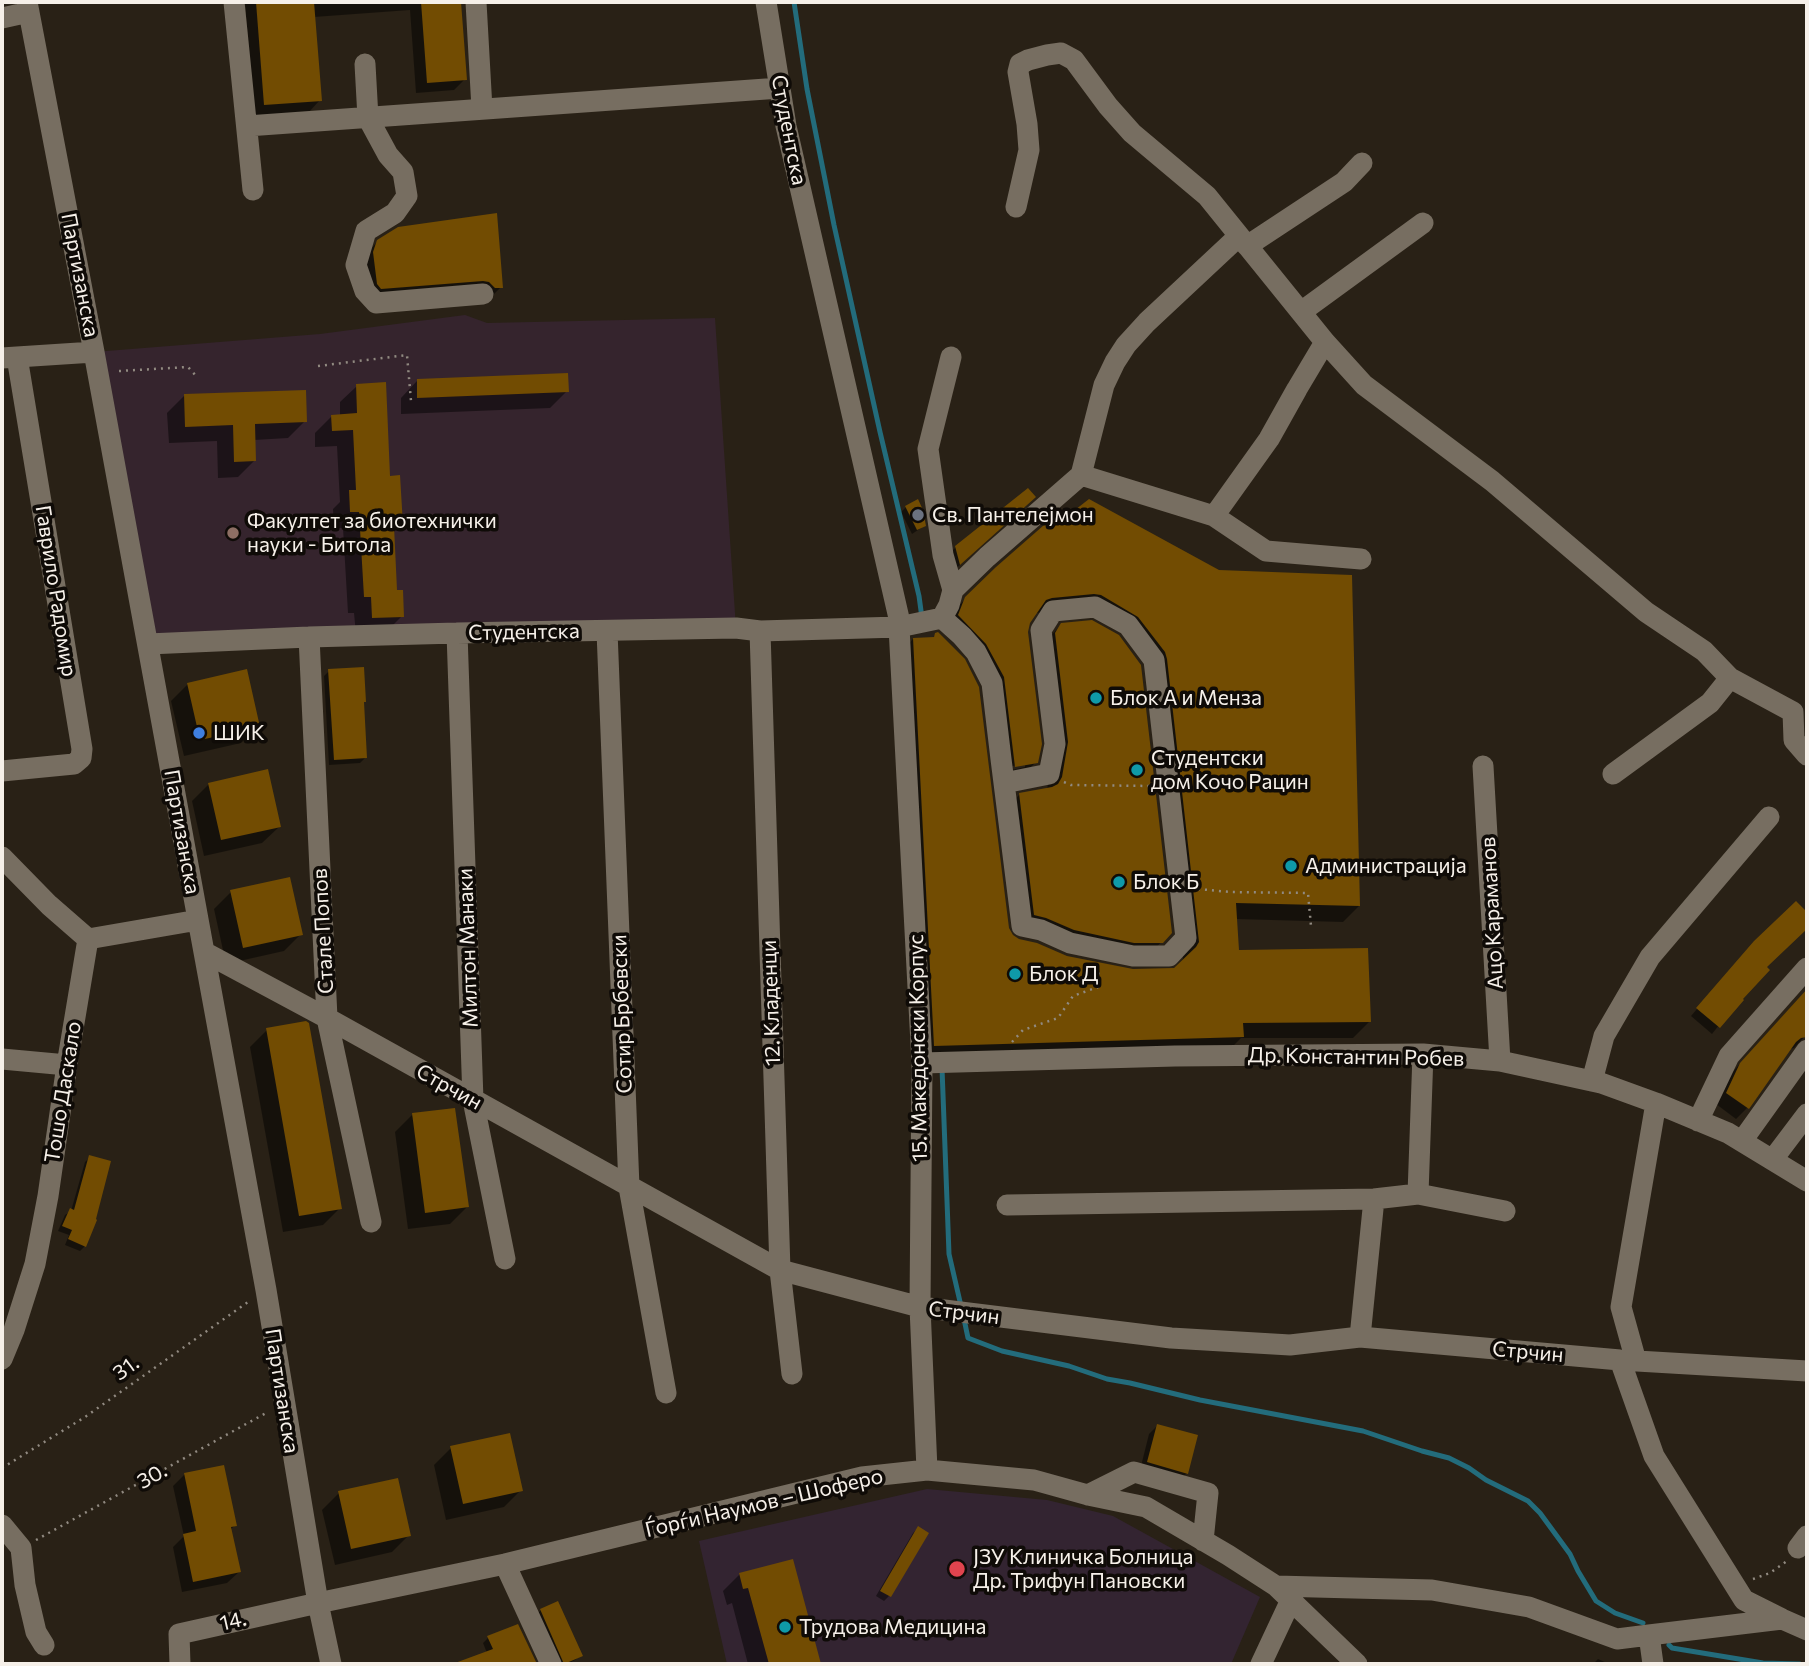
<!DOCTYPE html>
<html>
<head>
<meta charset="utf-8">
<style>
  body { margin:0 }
  #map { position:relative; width:1809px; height:1666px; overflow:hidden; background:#292116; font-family:Commissioner,sans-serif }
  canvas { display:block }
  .frame { position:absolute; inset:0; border:4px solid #f6f0e9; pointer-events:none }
</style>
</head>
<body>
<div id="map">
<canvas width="1809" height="1666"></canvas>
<div class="frame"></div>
</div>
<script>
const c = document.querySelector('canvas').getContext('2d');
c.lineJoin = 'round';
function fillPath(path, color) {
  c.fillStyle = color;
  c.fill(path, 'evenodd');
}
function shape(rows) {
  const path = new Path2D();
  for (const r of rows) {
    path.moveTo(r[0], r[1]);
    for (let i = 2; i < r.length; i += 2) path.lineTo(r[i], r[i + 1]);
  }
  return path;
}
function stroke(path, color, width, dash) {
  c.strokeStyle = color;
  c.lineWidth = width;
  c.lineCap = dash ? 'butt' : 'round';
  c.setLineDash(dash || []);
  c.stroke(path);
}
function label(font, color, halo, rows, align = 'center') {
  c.font = font + ' Commissioner,sans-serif';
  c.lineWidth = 7;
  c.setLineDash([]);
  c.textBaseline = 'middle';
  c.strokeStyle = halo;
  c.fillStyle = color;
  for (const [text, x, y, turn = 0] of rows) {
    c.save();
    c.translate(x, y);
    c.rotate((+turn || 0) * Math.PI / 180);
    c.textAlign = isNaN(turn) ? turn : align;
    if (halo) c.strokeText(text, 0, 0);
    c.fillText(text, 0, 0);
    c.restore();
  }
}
const education = shape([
  [465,315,487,323,715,318,736,628,148,644,94,352,320,334]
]);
const medical = shape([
  [927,1489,1047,1500,1113,1516,1260,1597,1231,1664,727,1664,699,1541]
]);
const shadow = shape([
  [245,2,460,2,465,79,454,90,416,93,410,10,314,17,320,100,309,112,254,116],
  [398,228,501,287,490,298,365,294,367,253,378,241],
  [417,381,567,391,550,408,401,414,401,398],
  [357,386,389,478,401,525,392,534,395,592,402,616,385,633,356,634,354,613,348,613,343,528,334,528,333,509,340,502,337,446,315,447,315,433,332,416,340,416,340,402],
  [184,396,305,421,288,438,254,440,255,460,238,477,218,478,217,441,169,443,167,413],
  [1089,501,1359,906,1343,922,1235,919,1237,952,1369,1022,1353,1038,1241,1038,1226,1053,919,1061,898,655,913,639,932,639,936,634,1007,928,1012,937,1067,957,1133,971,1174,970,1183,959,1152,675,1122,632,1077,609,1035,613,1028,622,1026,632,1036,762,1020,778,1000,782,989,694,949,615,997,568],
  [1025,764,1025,767,1007,771,1006,767],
  [906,507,924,526,912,534,901,512],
  [1017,514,943,580,939,564,956,547],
  [1061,625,1170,933,1145,959,1029,934,1003,812,1019,795,1047,790,1052,760,1045,642],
  [329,671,362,703,365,758,360,763,329,765,324,676],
  [188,684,258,727,241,743,184,756,171,701],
  [209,784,279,827,262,843,204,856,192,801],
  [231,892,301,934,284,951,226,964,214,909],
  [1796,903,1807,915,1807,927,1765,967,1712,1034,1691,1016,1747,950],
  [1807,989,1807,1034,1794,1048,1790,1049,1747,1108,1736,1119,1716,1104,1729,1076],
  [267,1030,340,1208,323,1225,283,1232,250,1047],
  [412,1115,467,1207,450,1224,408,1229,395,1132],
  [90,1157,85,1246,80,1251,65,1245,69,1235,58,1231,65,1215,71,1211,85,1162],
  [1157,1426,1187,1473,1179,1481,1140,1470,1149,1434],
  [451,1448,521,1490,504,1507,446,1520,434,1465],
  [223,1467,235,1525,230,1530,239,1572,227,1583,182,1592,173,1547,184,1536,173,1486,184,1475],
  [339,1493,409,1535,392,1552,335,1565,322,1510],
  [918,1528,927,1533,889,1596,884,1601,876,1596,913,1533],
  [792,1561,819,1664,748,1664,732,1603,727,1605,723,1591,740,1574],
  [541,1610,581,1655,575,1660,567,1664,557,1664,536,1615],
  [517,1626,536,1664,457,1664,487,1653,483,1643,488,1638],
  [1598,1659,1609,1664,1593,1664]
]);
const stream = shape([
  [794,2,807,89,834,225,880,432,919,596,922,618],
  [942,1068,949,1254,961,1306],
  [964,1319,968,1338,1002,1351,1069,1366,1107,1379,1130,1383,1200,1400,1363,1431,1422,1451,1449,1458,1469,1468,1486,1480,1528,1501,1540,1513,1570,1554,1578,1571,1596,1601,1615,1613,1643,1623],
  [1669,1645,1672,1648,1763,1663,1800,1664]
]);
const building = shape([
  [256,2,314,2,322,101,264,105],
  [421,2,461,2,467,80,427,83],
  [497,213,503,288,495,288,489,282,483,281,381,289,377,284,373,252,377,240,398,227],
  [568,373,569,392,417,398,417,379],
  [386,382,390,476,400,475,403,525,394,526,397,590,403,590,404,617,372,618,371,597,364,597,359,512,350,512,349,490,356,490,353,430,332,431,331,415,357,413,356,384],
  [306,390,307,422,255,424,256,461,234,462,233,425,185,427,184,394],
  [1028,488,1036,497,960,565,955,546],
  [918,499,923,510,926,526,917,530,905,506],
  [1089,499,1219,570,1352,575,1360,906,1236,903,1239,950,1368,948,1371,1022,1243,1023,1244,1037,934,1046,913,638,934,637,935,633,938,632,965,659,979,687,1009,928,1013,935,1019,939,1037,943,1067,956,1133,969,1174,968,1196,947,1199,942,1167,659,1165,652,1138,617,1101,595,1094,594,1052,598,1046,600,1030,623,1028,632,1042,744,1038,763,1015,767,1004,677,986,644,958,615,965,597,996,567,1052,518,1057,524],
  [1092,620,1119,635,1141,665,1172,933,1163,943,1134,943,1074,930,1046,918,1034,915,1019,793,1052,787,1058,784,1062,777,1068,742,1055,633,1061,623],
  [364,667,366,702,364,702,367,758,334,760,328,669],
  [247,669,260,727,200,740,187,683],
  [268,769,281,827,221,840,208,783],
  [290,877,303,935,243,948,230,890],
  [1796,901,1807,912,1807,929,1767,967,1770,970,1743,999,1744,1000,1720,1028,1696,1008,1754,941],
  [1807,989,1807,1037,1801,1038,1796,1042,1749,1109,1726,1093,1740,1063],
  [306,1021,309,1023,342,1209,299,1216,266,1028],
  [455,1108,469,1207,425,1213,412,1113],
  [89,1155,111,1161,96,1219,97,1220,86,1247,68,1239,72,1230,62,1226,70,1208,74,1210],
  [1157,1424,1198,1435,1188,1474,1147,1462],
  [510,1433,523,1491,463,1504,450,1446],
  [224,1465,237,1526,231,1527,241,1572,193,1582,183,1534,196,1531,184,1473],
  [398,1478,411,1536,351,1549,338,1491],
  [918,1526,929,1533,891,1597,880,1591],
  [793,1559,821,1664,769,1664,748,1588,743,1589,739,1573],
  [558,1601,583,1656,564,1664,540,1609],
  [518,1624,537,1664,455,1664,455,1663,493,1649,487,1636]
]);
const path = shape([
  [318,366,407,355,411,401],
  [119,371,188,367,198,378],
  [1064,782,1071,785,1151,786],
  [1198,889,1230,892,1308,893,1311,926],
  [1012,1042,1023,1030,1058,1018,1073,996,1098,987,1099,969],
  [2,1468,85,1417,248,1302],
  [36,1540,266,1413],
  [1753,1579,1770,1573,1787,1561]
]);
const minor = shape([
  [27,2,94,352,204,952,266,1290,318,1603,331,1664],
  [234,2,253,190],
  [476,2,482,109],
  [766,2,786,126,901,627],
  [2,18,29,12],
  [365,64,368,118,388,155,403,172,407,196,395,213,366,231,356,265,365,291,376,303,483,294],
  [247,126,780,88],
  [1016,207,1029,150,1027,124,1018,72,1020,64,1028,60,1047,55,1061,53,1074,60,1108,106,1132,133,1207,196,1325,342],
  [1247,246,1344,182,1362,163],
  [1301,312,1423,223],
  [17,357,94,352],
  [2,358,17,357,82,749,81,758,74,764,2,771],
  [1081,475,1104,385,1115,362,1126,345,1147,322,1239,236],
  [1214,516,1266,551,1361,559],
  [953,590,987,557,1081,475,1214,516,1269,439,1297,389,1325,342,1364,385,1492,481,1646,612,1704,651,1730,678,1793,712,1794,740,1807,755],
  [942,618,962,636,976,652,992,683,1001,759,1022,926,1041,930,1070,943,1133,956,1169,956,1186,938,1154,660,1128,625,1095,607,1053,611,1041,630,1055,744,1049,774,1004,783],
  [899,627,922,1063,920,1307,927,1470],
  [607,631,629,1187,666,1393],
  [760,631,780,1270,792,1374],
  [457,633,473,1100,505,1259],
  [309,637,327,1018,371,1222],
  [148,644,309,637,457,633,736,628,760,631,899,627,942,618,949,605,953,590,943,555,928,449,951,357],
  [1483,766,1500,1061],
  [1613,774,1710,703,1730,678],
  [2,857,49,905,88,939],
  [88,939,198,920],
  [204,952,327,1018,780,1270,920,1307,1171,1338,1290,1345,1360,1337,1620,1360,1807,1371],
  [2,1059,67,1065],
  [922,1063,1175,1056,1423,1054,1500,1061,1601,1083,1656,1103,1728,1133,1807,1181],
  [1592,1081,1604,1036,1650,957,1769,817],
  [1698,1121,1729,1056,1807,968],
  [1742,1141,1807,1050],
  [1773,1159,1807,1114],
  [1418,1194,1423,1054],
  [1007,1205,1374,1199,1418,1194,1505,1211],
  [1360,1337,1374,1199],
  [2,1359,14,1330,35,1264,48,1196,67,1065,88,939],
  [1620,1360,1654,1456,1744,1600,1782,1619,1807,1630],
  [1636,1361,1621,1307,1656,1103],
  [1088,1495,1134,1472,1208,1493,1203,1541],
  [2,1525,21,1548,25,1585,36,1632,44,1645],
  [1798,1548,1807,1536],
  [505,1564,551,1664],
  [1276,1586,1432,1590,1529,1607,1617,1639,1649,1635,1653,1664],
  [1649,1635,1782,1619],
  [180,1664,179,1634,318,1603,505,1564,862,1477,927,1470,1034,1480,1088,1495,1146,1507,1228,1555,1276,1586,1357,1664],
  [1261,1664,1291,1600]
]);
const markers = [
  [918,515,7,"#6b7280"],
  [233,533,7,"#8d6e63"],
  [1096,698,7,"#0f9aa8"],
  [199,733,7,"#3f7fe0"],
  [1137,770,7,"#0f9aa8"],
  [1291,866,7,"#0f9aa8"],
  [1119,882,7,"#0f9aa8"],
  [1015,974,7,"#0f9aa8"],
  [957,1569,9,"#e0444e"],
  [785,1627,7,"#0f9aa8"]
];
const streetNames = [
  ["Студентска",789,130,79],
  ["Партизанска",80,275,79],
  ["Гаврило Радомир",56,591,81],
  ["Студентска",524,632,-1],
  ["Партизанска",182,832,80],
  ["Ацо Караманов",1492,913,-93],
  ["Стале Попов",323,931,-93],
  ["Милтон Манаки",468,948,-92],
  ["12. Кладенци",771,1003,-92],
  ["Сотир Брбевски",622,1014,-92],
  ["15. Македонски Корпус",918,1048,-91],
  ["Др. Константин Робев",1356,1057,1],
  ["Стрчин",449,1087,29],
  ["Тошо Даскало",63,1092,-81],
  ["Стрчин",964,1313,7],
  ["Стрчин",1528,1352,5],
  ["31.",126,1368,-36],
  ["Партизанска",282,1391,81],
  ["30.",152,1476,-29],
  ["Ѓорѓи Наумов – Шоферо",764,1503,-13],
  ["14.",233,1621,-13]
];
const poiNames = [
  ["Св. Пантелејмон",932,515],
  ["Факултет за биотехнички",247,521],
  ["науки - Битола",247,545],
  ["Блок А и Менза",1110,698],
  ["ШИК",213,733],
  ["Студентски",1151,758],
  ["дом Кочо Рацин",1151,782],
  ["Администрација",1305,866],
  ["Блок Б",1133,882],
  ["Блок Д",1029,974],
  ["ЈЗУ Клиничка Болница",973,1557],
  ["Др. Трифун Пановски",973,1581],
  ["Трудова Медицина",799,1627]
];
fillPath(education, '#35242d');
fillPath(medical, '#332431');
fillPath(shadow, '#0007');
stroke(stream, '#236c7c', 5);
fillPath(building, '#724c02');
stroke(path, '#918a81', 2.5, [2, 5]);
stroke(minor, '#776e61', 21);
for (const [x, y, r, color] of markers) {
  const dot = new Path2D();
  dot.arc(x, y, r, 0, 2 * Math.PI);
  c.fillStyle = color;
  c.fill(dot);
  stroke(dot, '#0f0b07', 2.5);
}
label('21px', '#f6f0e9', '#0f0b07', streetNames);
label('21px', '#f6f0e9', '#0f0b07', poiNames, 'left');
</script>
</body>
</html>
